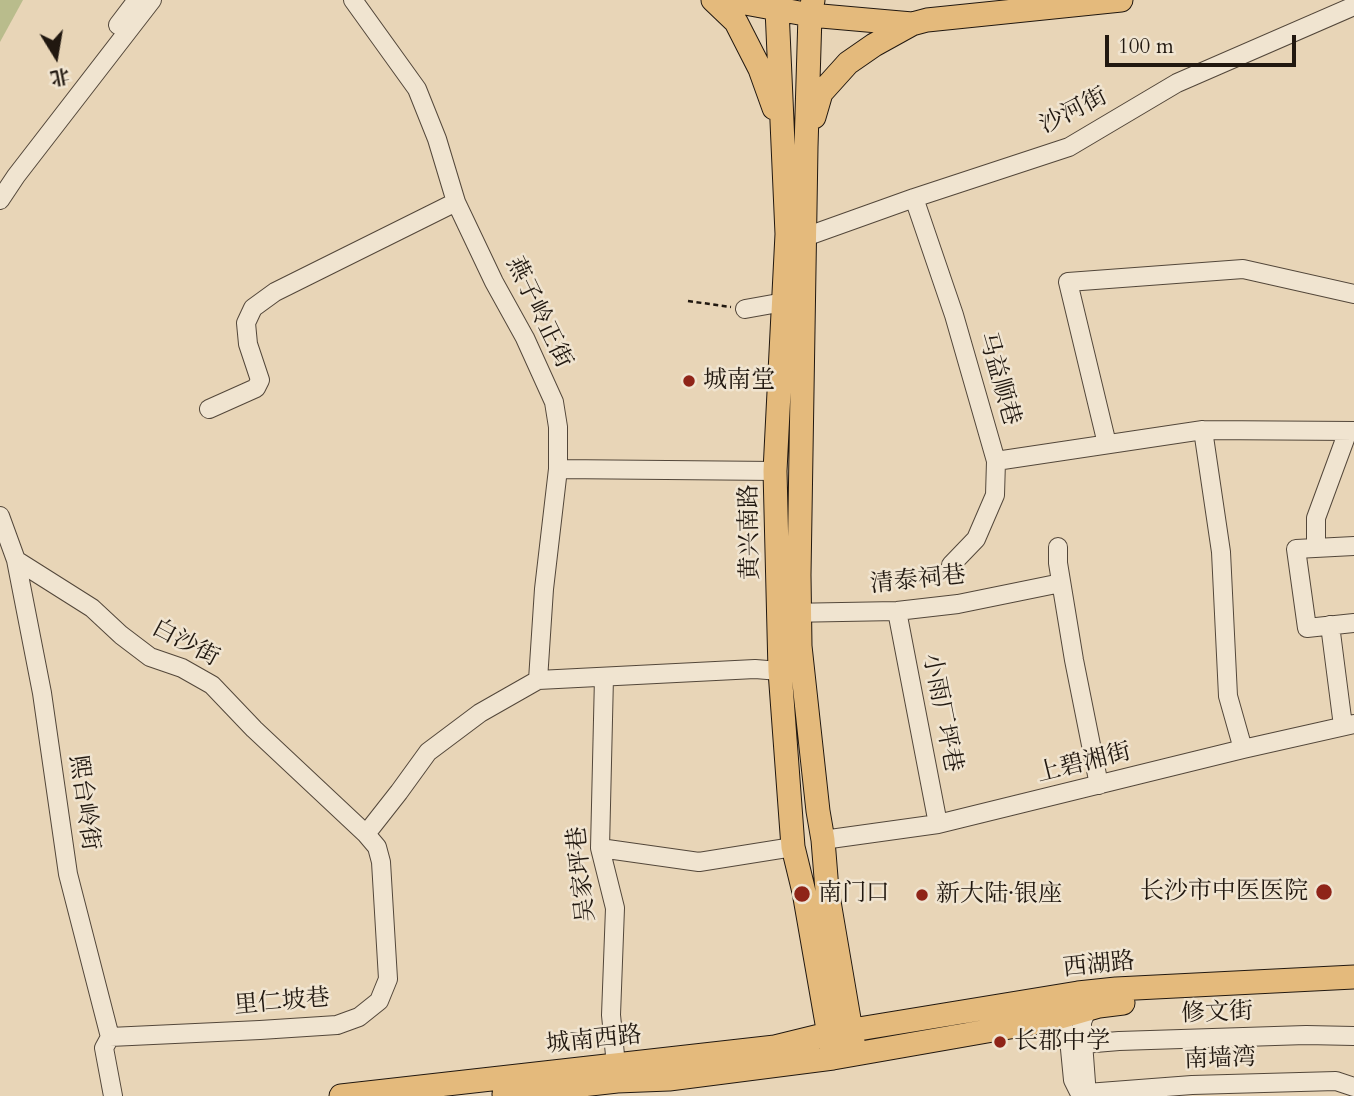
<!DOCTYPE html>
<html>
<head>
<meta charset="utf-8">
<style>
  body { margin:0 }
  #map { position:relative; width:1354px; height:1096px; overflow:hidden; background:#e8d5b7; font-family:Cardo,"Noto Serif SC",serif }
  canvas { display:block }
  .north { position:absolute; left:21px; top:21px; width:70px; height:70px; -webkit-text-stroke:5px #f0e4d0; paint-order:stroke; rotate:169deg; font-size:19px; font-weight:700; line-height:28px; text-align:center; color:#211810 }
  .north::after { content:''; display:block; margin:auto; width:24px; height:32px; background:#211810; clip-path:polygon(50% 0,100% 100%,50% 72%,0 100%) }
  .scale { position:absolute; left:1105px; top:35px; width:191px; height:32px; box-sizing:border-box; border:4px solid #211810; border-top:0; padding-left:9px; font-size:21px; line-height:24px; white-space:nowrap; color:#211810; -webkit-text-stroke:5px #f0e4d0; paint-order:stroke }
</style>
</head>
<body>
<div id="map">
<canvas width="1354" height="1096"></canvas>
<div class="north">北</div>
<div class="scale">100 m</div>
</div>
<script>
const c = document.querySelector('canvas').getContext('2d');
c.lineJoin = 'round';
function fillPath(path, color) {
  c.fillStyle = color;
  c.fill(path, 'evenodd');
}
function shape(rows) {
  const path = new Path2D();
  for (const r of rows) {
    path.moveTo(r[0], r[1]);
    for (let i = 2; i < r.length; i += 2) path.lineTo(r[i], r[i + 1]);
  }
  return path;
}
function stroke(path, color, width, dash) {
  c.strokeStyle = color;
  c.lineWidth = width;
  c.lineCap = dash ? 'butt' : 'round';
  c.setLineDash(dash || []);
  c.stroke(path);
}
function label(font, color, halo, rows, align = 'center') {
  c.font = font + ' Cardo,"Noto Serif SC",serif';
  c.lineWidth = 5;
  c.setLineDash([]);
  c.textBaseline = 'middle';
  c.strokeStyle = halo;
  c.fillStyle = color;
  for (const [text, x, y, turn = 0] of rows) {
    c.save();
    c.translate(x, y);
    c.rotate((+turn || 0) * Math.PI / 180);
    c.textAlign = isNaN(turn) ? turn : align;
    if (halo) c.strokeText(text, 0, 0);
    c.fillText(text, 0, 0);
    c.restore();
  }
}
const green = shape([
  [0,0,23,0,0,42]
]);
const path = shape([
  [688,301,731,307]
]);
const minor = shape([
  [353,0,417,89,437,139,456,202,494,282,525,338,554,402,558,427,558,469,544,589,538,680],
  [118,25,137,0],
  [914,198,954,315,996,461,995,495,976,539,951,565],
  [0,200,16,176,152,0],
  [805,237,914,198,1069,147,1177,83,1354,6],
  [745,309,784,302],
  [209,409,256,388,260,380,248,344,246,323,253,308,275,292,456,202],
  [1203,430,1221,552,1228,696,1243,749],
  [1107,444,1068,282,1243,269,1354,294],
  [996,461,1203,430,1354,431],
  [558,469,775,471],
  [0,516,16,560,42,693,68,874,110,1037,104,1048,113,1096],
  [1354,546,1296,549,1307,628,1354,623],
  [1058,547,1058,563,1074,660,1099,785],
  [1316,547,1316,518,1348,431],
  [16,560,92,608,121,635,150,657,182,668,212,685,254,729,366,834,377,847,381,862,388,979,379,1001,359,1017,337,1025,260,1030,110,1037],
  [897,611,938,824],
  [787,613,897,611,958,604,1061,583],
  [1330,625,1343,726],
  [604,677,600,848,615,908,611,1015,616,1065],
  [366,834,399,792,428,752,480,713,538,680,755,669,780,671],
  [823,840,938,824,1243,749,1354,724],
  [600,848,699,862,793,847],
  [1087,1010,1082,1022,1082,1029,1087,1096],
  [1050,1020,1062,1027,1066,1032,1069,1039,1073,1080,1081,1096],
  [1083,1044,1119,1041,1306,1035,1354,1036],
  [1087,1093,1192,1085,1336,1081,1354,1087]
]);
const major = shape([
  [713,0,736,22,760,69,774,108],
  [729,0,810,15,912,24,927,20,1121,0],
  [778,0,777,9,787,234,775,471,780,671,793,847,804,892,833,1058],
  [813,0,810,15,806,147,799,575,800,646,818,811,823,840,827,890,855,1054],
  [814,117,821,93,848,63,874,45,912,24],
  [504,1094,617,1081,669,1079,833,1058,1050,1020,1099,1006,1123,1003],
  [341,1096,775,1047,828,1034,1078,993,1116,989,1354,977]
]);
const markers = [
  [689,381,7,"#8f2418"],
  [1324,892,9,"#8f2418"],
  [802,894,9,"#8f2418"],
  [922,895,7,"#8f2418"],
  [1000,1042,7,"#8f2418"]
];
const streetNames = [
  ["沙河街",1074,112,-27],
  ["燕子岭正街",538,313,64],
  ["马益顺巷",998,379,74],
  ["黄兴南路",751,532,-91],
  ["清泰祠巷",918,581,-6],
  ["白沙街",185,644,28],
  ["小雨厂坪巷",941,713,79],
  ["上碧湘街",1084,764,-14],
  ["熙台岭街",83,803,82],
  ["吴家坪巷",583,874,-96],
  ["西湖路",1099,966,-6],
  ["里仁坡巷",282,1003,-5],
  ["修文街",1217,1014,-2],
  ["城南西路",594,1041,-6],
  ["南墙湾",1220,1060,-2]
];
const poiNames = [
  ["城南堂",703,381],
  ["长沙市中医医院",1308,892,"right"],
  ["南门口",818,894],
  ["新大陆·银座",936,895],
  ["长郡中学",1014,1042]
];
fillPath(green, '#b9bc8c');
stroke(minor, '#53473a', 20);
stroke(major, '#211810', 25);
stroke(path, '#211810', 2.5, [5, 3.5]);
stroke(minor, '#f0e4d0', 18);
stroke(major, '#e4ba7c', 23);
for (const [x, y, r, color] of markers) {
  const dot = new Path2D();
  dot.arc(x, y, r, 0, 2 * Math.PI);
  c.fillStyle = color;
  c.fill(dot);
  stroke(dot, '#f0e4d0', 2.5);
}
label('24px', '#211810', '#f0e4d0', streetNames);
label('24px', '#211810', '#f0e4d0', poiNames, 'left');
</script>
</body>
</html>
